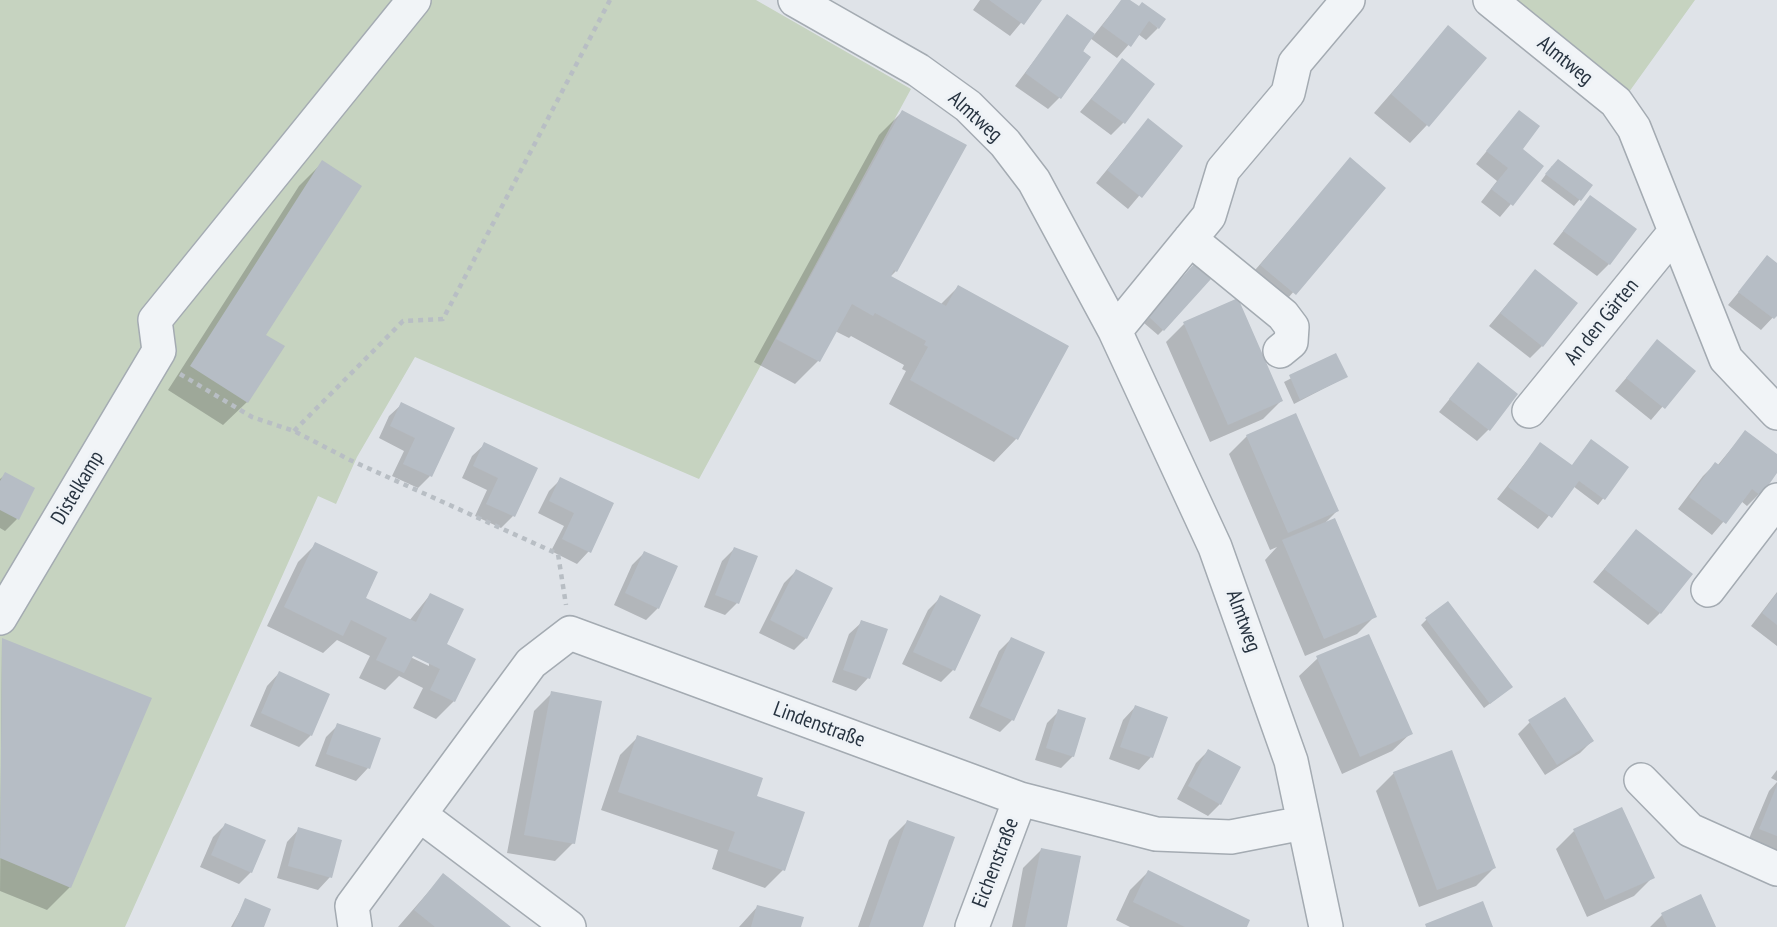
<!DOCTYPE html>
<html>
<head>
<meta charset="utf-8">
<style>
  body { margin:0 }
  canvas { display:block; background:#dfe3e8 }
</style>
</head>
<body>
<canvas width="1777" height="927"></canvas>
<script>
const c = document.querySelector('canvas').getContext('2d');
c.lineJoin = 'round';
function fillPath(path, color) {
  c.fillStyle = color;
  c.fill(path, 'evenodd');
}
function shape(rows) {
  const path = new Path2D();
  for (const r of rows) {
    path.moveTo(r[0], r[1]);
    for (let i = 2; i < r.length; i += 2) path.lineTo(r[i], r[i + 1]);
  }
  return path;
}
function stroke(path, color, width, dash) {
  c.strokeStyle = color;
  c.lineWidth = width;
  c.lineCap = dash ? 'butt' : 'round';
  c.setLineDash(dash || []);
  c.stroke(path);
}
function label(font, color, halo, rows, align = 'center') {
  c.font = font + ' "PT Sans Narrow",sans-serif';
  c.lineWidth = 6;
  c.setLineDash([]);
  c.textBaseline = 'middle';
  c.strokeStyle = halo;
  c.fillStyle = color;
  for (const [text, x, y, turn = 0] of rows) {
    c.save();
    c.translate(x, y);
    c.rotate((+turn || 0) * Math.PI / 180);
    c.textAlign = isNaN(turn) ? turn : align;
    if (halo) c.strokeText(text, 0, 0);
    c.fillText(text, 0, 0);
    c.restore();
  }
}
const green = shape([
  [0,0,756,0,911,89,699,479,415,357,357,457,336,504,318,496,125,927,0,927],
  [1514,0,1695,0,1629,92]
]);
const shadow = shape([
  [980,0,1040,0,1010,36,973,10],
  [1122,0,1127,0,1158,28,1146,40,1138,34,1117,58,1090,38,1060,97,1048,109,1015,86,1068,16,1094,35],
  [1448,28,1427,125,1410,143,1374,113],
  [1122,61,1123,123,1111,135,1080,112],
  [902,112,896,271,890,277,941,304,958,287,1017,438,994,462,889,404,906,371,902,369,904,365,851,336,849,338,835,331,818,361,795,384,754,362,879,135],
  [1519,112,1520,150,1542,167,1500,217,1481,202,1497,181,1476,164],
  [1148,120,1181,146,1128,209,1096,183],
  [1350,160,1383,188,1276,312,1243,284],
  [322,163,264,335,282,347,247,402,223,425,168,390,299,186],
  [1552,166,1591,186,1574,206,1541,181],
  [1590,197,1609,264,1597,276,1553,244],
  [1767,258,1777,265,1777,313,1761,330,1728,305],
  [1535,271,1542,346,1530,358,1489,326],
  [1189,272,1163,330,1158,335,1144,323],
  [1184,324,1281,401,1263,419,1210,442,1166,342],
  [1657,342,1693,371,1651,420,1615,391],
  [1336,355,1346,377,1294,404,1284,382],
  [1478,364,1489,429,1477,441,1439,412],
  [402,404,453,429,430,476,418,488,392,476,404,451,379,438,389,416],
  [1745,432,1777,456,1777,470,1759,494,1747,506,1741,501,1712,535,1678,509,1703,476,1715,464,1717,466],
  [1247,436,1337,511,1324,524,1375,616,1357,634,1305,656,1265,560,1277,547,1270,550,1229,454],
  [485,444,536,468,513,516,501,528,475,516,487,490,462,478,472,456],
  [1540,444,1572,467,1627,468,1598,505,1573,486,1538,529,1497,499],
  [5,475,17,519,5,531,0,528,0,479],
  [561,479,589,551,577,564,551,551,564,526,538,513,549,491],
  [1636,531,1660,613,1648,625,1593,582],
  [316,544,364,599,409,621,430,595,444,645,454,701,436,719,413,708,423,688,399,676,385,690,359,678,370,656,337,640,323,653,267,626,298,562],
  [406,650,429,662,429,666,404,654],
  [734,549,737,603,725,615,704,607,722,561],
  [644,553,658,608,646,620,614,605,632,565],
  [796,571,806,638,794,650,759,633,784,583],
  [1777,592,1777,646,1751,626],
  [940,598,953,670,941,682,902,664,928,610],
  [1427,619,1505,692,1484,708,1421,625],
  [862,622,868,678,856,691,832,682,849,634],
  [1011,639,1012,720,1000,732,969,718,999,651],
  [2,640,70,887,47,910,0,891],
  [1318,658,1411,733,1392,751,1342,774,1299,676],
  [279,673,311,735,299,747,250,726,267,686],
  [552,693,573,843,555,861,507,853,534,711],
  [1135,707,1151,757,1139,770,1109,759,1123,720],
  [1059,711,1073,756,1061,768,1035,760,1047,723],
  [1530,722,1592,741,1580,753,1545,775,1518,734],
  [338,725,368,768,356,781,315,766,326,737],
  [638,737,755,797,783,870,765,888,712,869,718,850,601,810,620,755],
  [1208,751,1220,804,1208,816,1177,799,1196,763],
  [1777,770,1777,781,1771,778],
  [1394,773,1494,868,1476,886,1419,907,1376,791],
  [1777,782,1777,853,1748,841,1769,791],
  [907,822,921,927,858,927,889,840],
  [225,825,251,872,239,884,200,867,213,837],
  [299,829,330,877,318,890,277,878,287,842],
  [1574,831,1652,878,1634,896,1587,917,1556,849],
  [1041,850,1065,927,1012,927,1023,868],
  [1148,872,1245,927,1130,927,1116,920,1130,890],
  [443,875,509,927,398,927],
  [1700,897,1714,927,1650,927,1662,915],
  [246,900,262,927,231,927],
  [757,907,799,927,739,927]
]);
const building = shape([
  [989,0,1042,0,1024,25],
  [1121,0,1130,0,1139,6,1142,2,1166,19,1159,29,1149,21,1131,47,1102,26],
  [1067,14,1095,34,1083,51,1091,57,1061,99,1025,73],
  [1448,25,1487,58,1429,127,1391,94],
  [1122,58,1155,84,1125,124,1091,99],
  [902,110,967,145,897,272,894,270,891,276,946,306,958,285,1069,346,1018,440,910,380,928,347,924,345,926,341,875,313,873,316,852,304,820,362,776,339],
  [1519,110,1540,126,1523,149,1544,166,1513,206,1491,189,1508,168,1486,151],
  [1148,118,1183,146,1142,198,1107,170],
  [1350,157,1386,188,1296,295,1260,265],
  [1558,159,1593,185,1581,201,1545,174],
  [322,160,362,186,266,335,285,346,248,403,190,366],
  [1590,195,1637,229,1610,265,1563,231],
  [1767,255,1777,263,1777,316,1774,319,1738,292],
  [1194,264,1211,279,1164,331,1148,316],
  [1535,269,1578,303,1543,347,1500,313],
  [1238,298,1283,401,1228,425,1183,322],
  [1657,339,1696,371,1665,409,1626,378],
  [1336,353,1348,377,1300,400,1289,375],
  [1478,362,1518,394,1490,431,1449,399],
  [401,402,455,428,432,477,403,464,415,438,390,426],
  [1296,413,1339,511,1288,533,1246,435],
  [1745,430,1777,454,1777,473,1761,496,1752,489,1726,524,1689,497,1715,462,1719,465],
  [1591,439,1629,467,1605,500,1579,481,1552,518,1508,487,1540,442,1572,465],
  [484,442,538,468,515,517,486,504,498,478,473,466],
  [5,472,35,488,19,520,0,510,0,481],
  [560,477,614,503,591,553,562,539,574,513,549,501],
  [1335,518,1377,617,1324,639,1282,540],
  [1636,529,1693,574,1661,614,1604,569],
  [315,542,378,572,366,598,416,622,430,593,464,609,447,644,476,659,455,702,430,690,440,669,413,656,404,673,376,660,387,638,351,620,343,636,284,607],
  [734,547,758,556,739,604,715,595],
  [644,551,678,566,659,609,625,593],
  [796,569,833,588,807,639,770,620],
  [1777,593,1777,625,1762,613],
  [940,595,981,615,955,671,913,652],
  [1448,601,1513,687,1490,704,1425,618],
  [861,620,888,629,870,679,843,670],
  [1369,634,1413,734,1360,757,1316,656],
  [1011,637,1045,652,1014,721,980,706],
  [2,638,152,698,71,888,0,858],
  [279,671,330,694,312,736,261,713],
  [551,691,602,701,575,844,524,835],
  [1565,697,1594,741,1557,765,1528,720],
  [1135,705,1168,717,1153,758,1120,747],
  [1058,709,1086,718,1074,757,1046,748],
  [337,723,381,738,370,769,326,754],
  [637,735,763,778,757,796,805,812,785,871,728,851,735,832,618,792],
  [1208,749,1241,767,1221,805,1188,786],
  [1452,750,1496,868,1437,890,1393,772],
  [1777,785,1777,836,1759,829],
  [1622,807,1655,878,1605,900,1573,829],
  [907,820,955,837,923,927,869,927],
  [225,823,266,840,252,873,211,855],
  [298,827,342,840,332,878,288,866],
  [1041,848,1081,856,1067,927,1025,927],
  [1148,870,1250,920,1247,927,1185,927,1133,902],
  [443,873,511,927,435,927,414,910],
  [1701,894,1716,927,1667,927,1661,913],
  [245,898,271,909,264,927,233,927],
  [1483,901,1493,927,1426,927,1425,924],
  [757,905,804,917,801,927,751,927]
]);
const path = shape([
  [180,374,252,417,294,431,350,460,558,554,566,605],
  [294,431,403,321,443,319,610,0]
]);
const minor = shape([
  [795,0,918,70,968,106,1005,143,1034,181,1115,331,1215,547,1291,761,1326,927],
  [1490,0,1616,102,1634,128,1726,359,1777,413],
  [1190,239,1283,315,1292,327,1291,342,1280,351],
  [1115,331,1209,216,1223,170,1288,93,1295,63,1348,0],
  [1529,411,1674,233],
  [1708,590,1777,500],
  [0,618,159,351,155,320,414,0],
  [1641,780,1690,830,1777,869],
  [420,815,569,927],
  [355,927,352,906,531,663,570,633,1020,799,1156,834,1231,837,1303,823],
  [972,927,1020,799]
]);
const streetNames = [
  ["Almtweg",1565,61,39],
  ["Almtweg",975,117,42],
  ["An den Gärten",1602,322,-51],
  ["Distelkamp",78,488,-59],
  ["Almtweg",1243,621,70],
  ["Lindenstraße",819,725,20],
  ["Eichenstraße",996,863,-69]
];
fillPath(green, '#c6d3c0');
fillPath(shadow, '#0003');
fillPath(building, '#b6bdc5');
stroke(minor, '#a4abb2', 36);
stroke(path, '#b8bec4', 4.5, [5, 5]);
stroke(minor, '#f1f4f7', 33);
label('21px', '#273340', '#eef2f6', streetNames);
</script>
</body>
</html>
